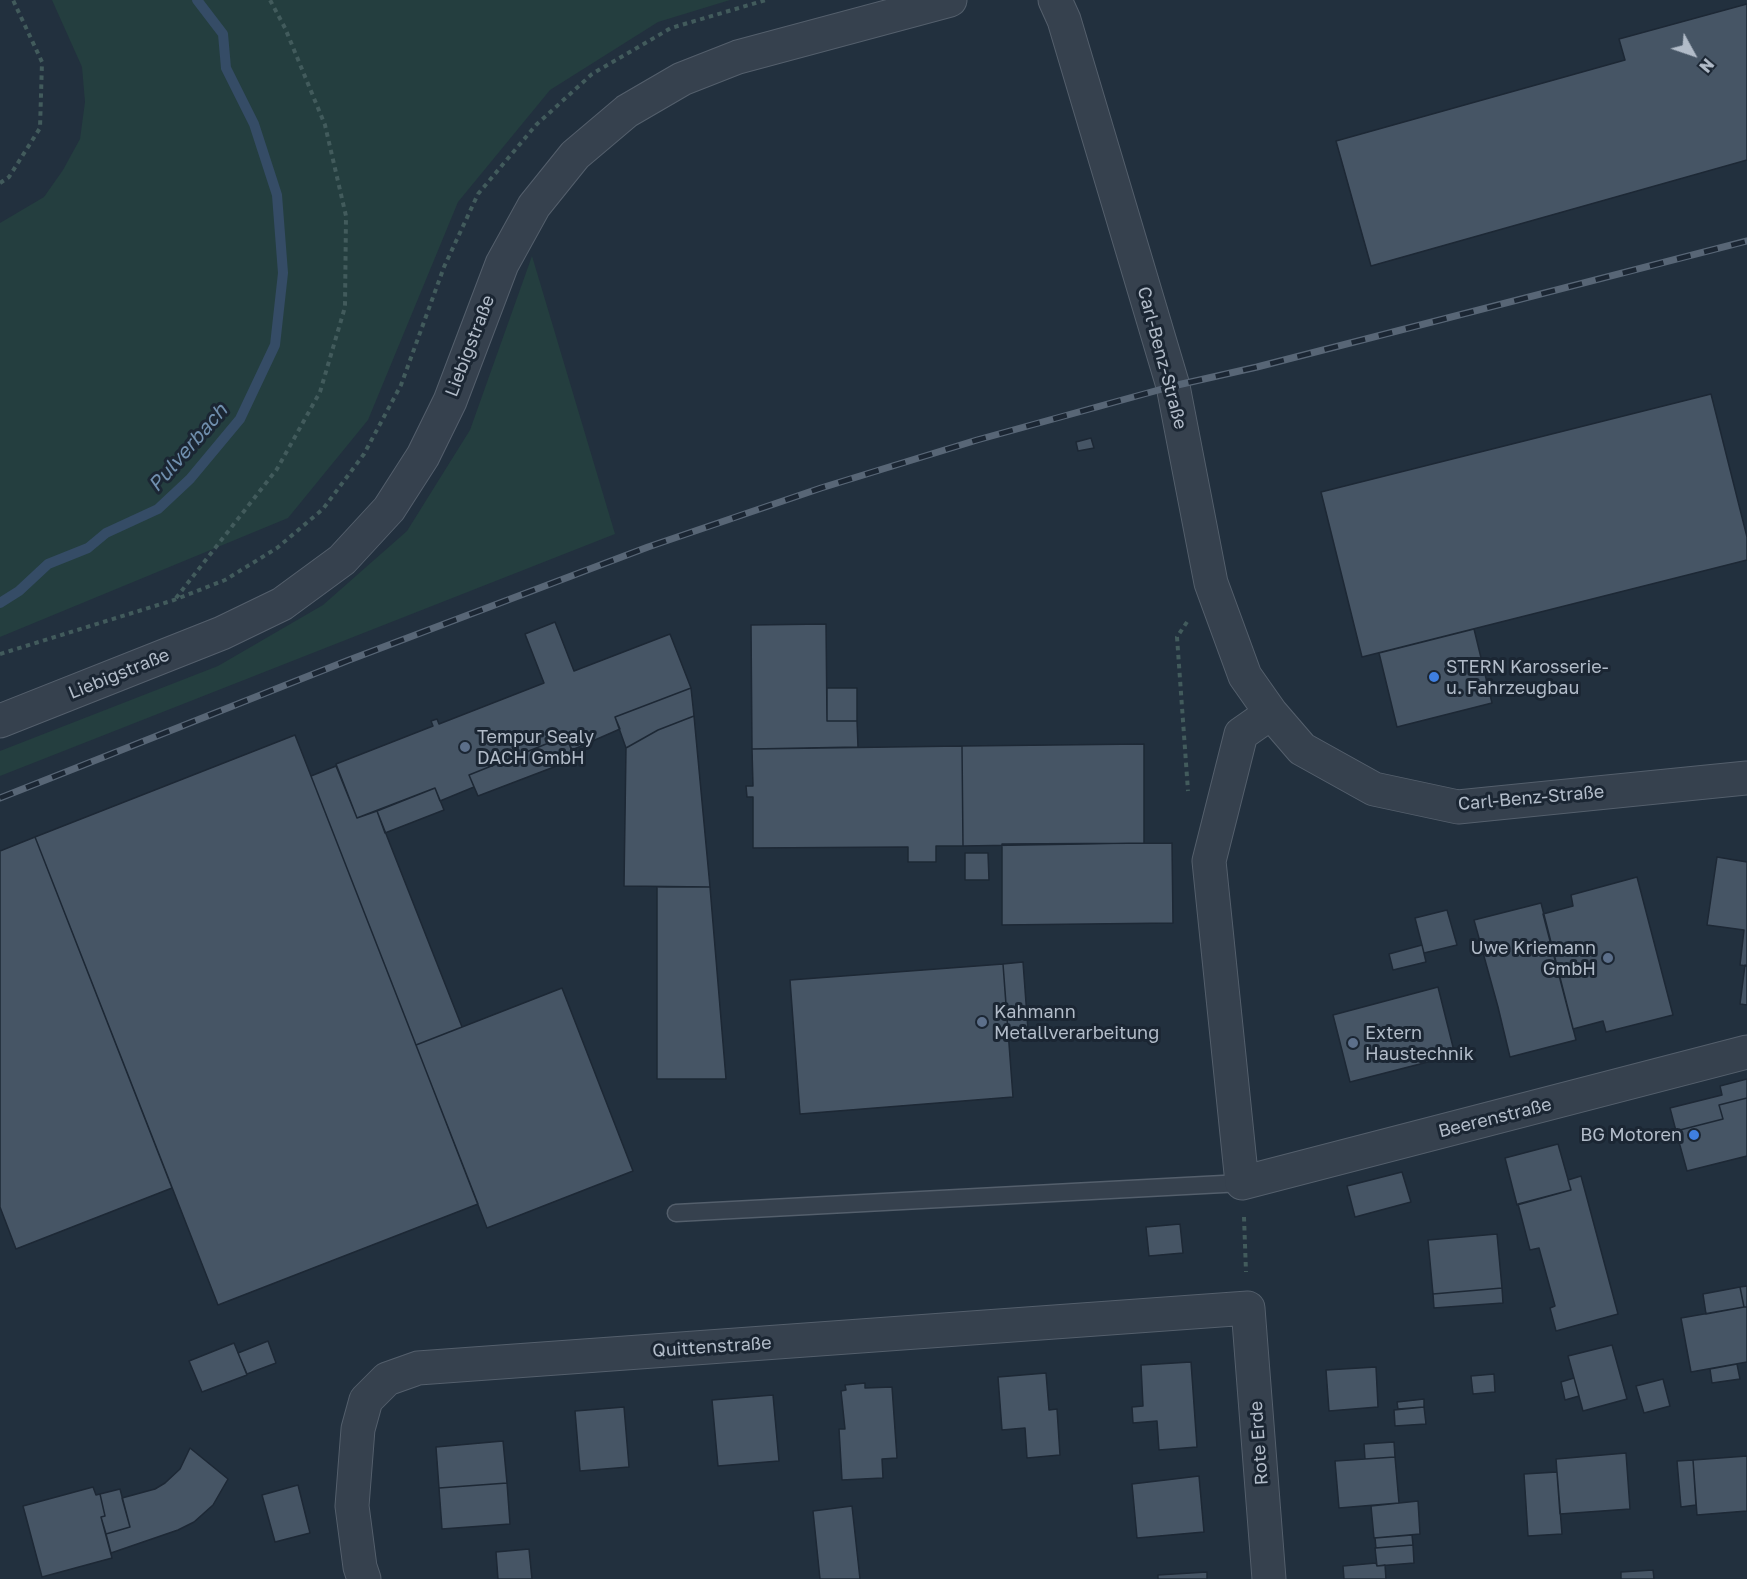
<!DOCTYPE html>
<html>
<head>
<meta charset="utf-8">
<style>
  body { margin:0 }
  #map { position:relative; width:1747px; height:1579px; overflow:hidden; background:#22303e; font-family:"Golos Text",sans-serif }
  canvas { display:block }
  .north { position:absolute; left:1663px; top:24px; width:60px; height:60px; -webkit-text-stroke:4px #1b2633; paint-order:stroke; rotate:130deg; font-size:16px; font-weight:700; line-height:24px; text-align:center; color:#b2bcc9 }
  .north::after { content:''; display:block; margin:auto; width:21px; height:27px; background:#b2bcc9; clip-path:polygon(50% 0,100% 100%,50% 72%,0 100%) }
</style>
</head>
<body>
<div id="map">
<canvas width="1747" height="1579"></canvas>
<div class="north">N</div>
</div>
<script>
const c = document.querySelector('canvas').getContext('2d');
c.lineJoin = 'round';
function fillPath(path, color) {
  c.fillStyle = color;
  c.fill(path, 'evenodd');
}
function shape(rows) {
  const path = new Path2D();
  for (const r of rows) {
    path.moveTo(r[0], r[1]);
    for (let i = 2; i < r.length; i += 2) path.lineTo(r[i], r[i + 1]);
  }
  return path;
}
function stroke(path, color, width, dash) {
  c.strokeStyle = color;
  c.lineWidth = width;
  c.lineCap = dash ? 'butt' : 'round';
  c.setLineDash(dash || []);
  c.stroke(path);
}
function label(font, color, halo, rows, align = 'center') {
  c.font = font + ' "Golos Text",sans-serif';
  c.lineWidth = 6;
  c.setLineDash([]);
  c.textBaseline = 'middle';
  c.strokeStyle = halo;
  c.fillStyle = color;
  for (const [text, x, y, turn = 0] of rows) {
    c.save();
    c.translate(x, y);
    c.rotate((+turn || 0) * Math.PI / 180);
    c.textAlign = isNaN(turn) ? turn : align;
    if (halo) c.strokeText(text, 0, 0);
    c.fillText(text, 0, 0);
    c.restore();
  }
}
const green = shape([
  [52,0,730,0,658,22,550,90,458,202,368,420,288,518,0,637,0,223,44,197,63,170,80,139,85,102,82,67],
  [532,256,615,534,0,776,0,751,218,666,323,605,407,531,470,430]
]);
const stream = shape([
  [0,603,19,591,48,564,88,548,106,533,158,509,190,479,240,419,275,345,283,273,277,195,254,124,226,68,223,34,197,0]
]);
const building = shape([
  [1747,4,1747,160,1371,266,1336,141,1625,60,1619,39,1747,4],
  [1711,394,1747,537,1747,560,1362,657,1321,492,1711,394],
  [1091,438,1094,448,1078,451,1076,442,1091,438],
  [555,622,574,671,670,634,691,688,615,717,620,729,572,750,566,736,469,775,474,787,440,801,435,788,357,818,336,764,433,726,431,721,437,719,439,724,544,683,525,634,555,622],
  [826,624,827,721,857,721,858,747,752,749,751,625,826,624],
  [1474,629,1492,703,1397,727,1379,653,1474,629],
  [691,688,694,716,658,730,626,748,615,717,691,688],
  [827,688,857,688,857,721,827,721,827,688],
  [694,716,710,887,624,886,626,748,658,730,694,716],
  [295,735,478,1204,218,1305,35,837,295,735],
  [566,736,575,759,478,796,469,775,566,736],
  [1144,744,1144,843,963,846,962,746,1144,744],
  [962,746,963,846,936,846,936,862,908,862,908,847,753,848,753,797,747,797,746,786,753,786,752,749,962,746],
  [336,766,357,818,377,811,462,1027,416,1045,311,776,336,766],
  [435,788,444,810,385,833,377,811,435,788],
  [35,837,172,1188,16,1249,0,1207,0,851,35,837],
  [1172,843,1173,923,1002,925,1002,844,1172,843],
  [965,853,988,853,989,880,965,880,965,853],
  [1717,857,1747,862,1747,966,1740,965,1744,930,1707,925,1717,857],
  [1637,877,1673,1015,1606,1032,1603,1021,1573,1029,1543,914,1573,906,1571,895,1637,877],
  [657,887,710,887,726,1079,657,1079,657,887],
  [1541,903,1576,1040,1510,1057,1498,1007,1474,920,1541,903],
  [1447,910,1457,945,1424,953,1415,918,1447,910],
  [1422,945,1426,962,1393,970,1389,954,1422,945],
  [1023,962,1028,1030,1008,1032,1003,964,1023,962],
  [1003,964,1013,1097,800,1114,790,980,1003,964],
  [1745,965,1747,966,1747,1005,1740,1004,1745,965],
  [1438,987,1455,1055,1350,1082,1333,1015,1438,987],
  [562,988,633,1171,487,1228,416,1045,562,988],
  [1747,1079,1747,1098,1719,1105,1723,1119,1676,1131,1670,1108,1722,1095,1720,1086,1747,1079],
  [1747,1098,1747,1156,1687,1171,1676,1131,1723,1119,1719,1105,1747,1098],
  [1558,1144,1571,1190,1517,1205,1505,1158,1558,1144],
  [1402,1172,1411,1202,1355,1217,1347,1186,1402,1172],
  [1581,1176,1618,1314,1556,1331,1550,1308,1555,1306,1539,1248,1530,1250,1518,1204,1571,1190,1568,1180,1581,1176],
  [1180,1224,1183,1253,1149,1256,1146,1227,1180,1224],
  [1497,1234,1502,1288,1433,1294,1428,1240,1497,1234],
  [1747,1286,1747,1307,1744,1307,1740,1287,1747,1286],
  [1740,1287,1744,1307,1706,1314,1703,1294,1740,1287],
  [1502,1288,1503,1303,1434,1308,1433,1294,1502,1288],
  [1744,1307,1747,1307,1747,1362,1691,1372,1681,1318,1744,1307],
  [268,1341,276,1363,247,1374,238,1353,268,1341],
  [234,1343,247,1375,202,1392,189,1361,234,1343],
  [1612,1345,1627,1399,1583,1411,1568,1356,1612,1345],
  [1191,1362,1197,1447,1159,1450,1157,1421,1133,1423,1132,1407,1143,1406,1141,1365,1191,1362],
  [1737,1364,1740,1379,1712,1383,1710,1369,1737,1364],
  [1376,1367,1378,1407,1329,1411,1326,1370,1376,1367],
  [1046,1373,1049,1410,1057,1409,1060,1455,1027,1458,1025,1428,1002,1430,998,1377,1046,1373],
  [1494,1374,1495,1392,1473,1394,1471,1376,1494,1374],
  [1574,1378,1579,1396,1565,1400,1561,1382,1574,1378],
  [1663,1379,1670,1406,1644,1413,1636,1386,1663,1379],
  [865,1383,865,1388,892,1387,897,1458,882,1459,883,1478,842,1480,839,1429,845,1429,841,1391,846,1390,845,1385,865,1383],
  [773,1395,779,1461,718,1466,712,1400,773,1395],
  [1424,1399,1424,1407,1398,1409,1397,1402,1424,1399],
  [624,1407,629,1467,580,1471,575,1411,624,1407],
  [1424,1407,1426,1424,1395,1426,1394,1410,1424,1407],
  [503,1441,507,1483,439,1488,436,1447,503,1441],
  [1394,1442,1395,1457,1365,1459,1364,1444,1394,1442],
  [190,1448,228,1479,213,1505,194,1522,178,1530,111,1553,106,1534,130,1527,122,1498,155,1489,165,1483,180,1469,190,1448],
  [1626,1453,1630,1509,1560,1514,1556,1459,1626,1453],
  [1747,1456,1747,1511,1697,1515,1693,1460,1747,1456],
  [1395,1457,1399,1503,1339,1508,1335,1461,1395,1457],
  [1693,1460,1696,1505,1681,1507,1677,1461,1693,1460],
  [1557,1472,1562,1534,1528,1536,1524,1474,1557,1472],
  [1199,1476,1204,1532,1137,1538,1132,1484,1199,1476],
  [507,1483,510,1524,442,1529,439,1488,507,1483],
  [298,1485,310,1533,275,1542,262,1495,298,1485],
  [93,1487,96,1495,100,1494,105,1516,101,1517,112,1558,42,1577,23,1506,93,1487],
  [120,1489,130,1527,106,1534,101,1517,105,1516,100,1494,120,1489],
  [1418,1501,1420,1534,1374,1538,1371,1506,1418,1501],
  [852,1506,860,1579,820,1579,813,1511,852,1506],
  [1412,1535,1413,1545,1376,1548,1375,1538,1412,1535],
  [1413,1545,1414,1563,1377,1566,1375,1548,1413,1545],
  [529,1549,532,1579,498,1579,496,1552,529,1549],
  [1376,1563,1377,1566,1385,1565,1386,1579,1344,1579,1343,1566,1376,1563],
  [1653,1570,1654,1579,1621,1579,1621,1572,1653,1570],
  [1207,1572,1207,1579,1158,1579,1158,1575,1207,1572]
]);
const path = shape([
  [0,183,9,177,40,128,42,62,13,0],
  [176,598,277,469,320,392,345,307,346,216,325,125,285,28,270,0],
  [1187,622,1177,637,1188,791],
  [0,654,174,600,225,580,277,548,323,509,364,454,401,385,444,267,478,194,536,125,592,74,671,28,766,0],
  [1244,1217,1246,1272]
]);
const lane = shape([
  [676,1213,1242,1183]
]);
const street = shape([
  [1055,0,1064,20,1173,386,1211,583,1245,676,1271,713,1302,749,1374,789,1458,807,1747,778],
  [1271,713,1241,734,1209,861,1242,1183,1747,1052],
  [0,721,222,633,282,604,342,560,389,509,423,456,450,401,502,264,534,206,575,155,627,111,682,79,738,57,950,0],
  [364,1579,360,1567,352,1506,358,1429,366,1400,387,1379,418,1368,1248,1308,1269,1579]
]);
const rail = shape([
  [0,798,349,660,648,547,821,488,977,440,1173,386,1257,367,1747,241]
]);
const markers = [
  [1434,677,6,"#3f7fe0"],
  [465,747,6,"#5c6f8a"],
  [1608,958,6,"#5c6f8a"],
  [982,1022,6,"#5c6f8a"],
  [1353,1043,6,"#5c6f8a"],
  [1694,1135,6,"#3f7fe0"]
];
const streetNames = [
  ["Liebigstraße",470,346,-69],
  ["Carl-Benz-Straße",1162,358,75],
  ["Liebigstraße",119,674,-22],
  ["Carl-Benz-Straße",1531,798,-5],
  ["Beerenstraße",1495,1118,-14],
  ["Quittenstraße",712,1347,-4],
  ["Rote Erde",1259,1443,-94]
];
const poiNames = [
  ["STERN Karosserie-",1446,667],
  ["u. Fahrzeugbau",1446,688],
  ["Tempur Sealy",477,737],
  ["DACH GmbH",477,758],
  ["Uwe Kriemann",1596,948,"right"],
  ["GmbH",1596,969,"right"],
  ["Kahmann",994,1012],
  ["Metallverarbeitung",994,1033],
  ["Extern",1365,1033],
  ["Haustechnik",1365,1054],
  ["BG Motoren",1682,1135,"right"]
];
const waterNames = [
  ["Pulverbach",188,448,-49]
];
fillPath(green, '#243e3f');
stroke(stream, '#354c66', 10);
fillPath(building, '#465565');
stroke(building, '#1d2835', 1.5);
stroke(lane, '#545f6c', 19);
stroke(street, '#545f6c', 35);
stroke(path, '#425b5c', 4, [4.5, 4.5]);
stroke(lane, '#36414e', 16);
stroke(street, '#36414e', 33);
stroke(rail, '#586676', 7);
stroke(rail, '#1b2633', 4.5, [14]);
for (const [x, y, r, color] of markers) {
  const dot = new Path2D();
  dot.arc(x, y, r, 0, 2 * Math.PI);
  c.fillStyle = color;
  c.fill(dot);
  stroke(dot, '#1b2633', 2);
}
label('18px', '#b2bcc9', '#1b2633', streetNames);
label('18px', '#b2bcc9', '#1b2633', poiNames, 'left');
label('italic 20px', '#708fae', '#1b2633', waterNames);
</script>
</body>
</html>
